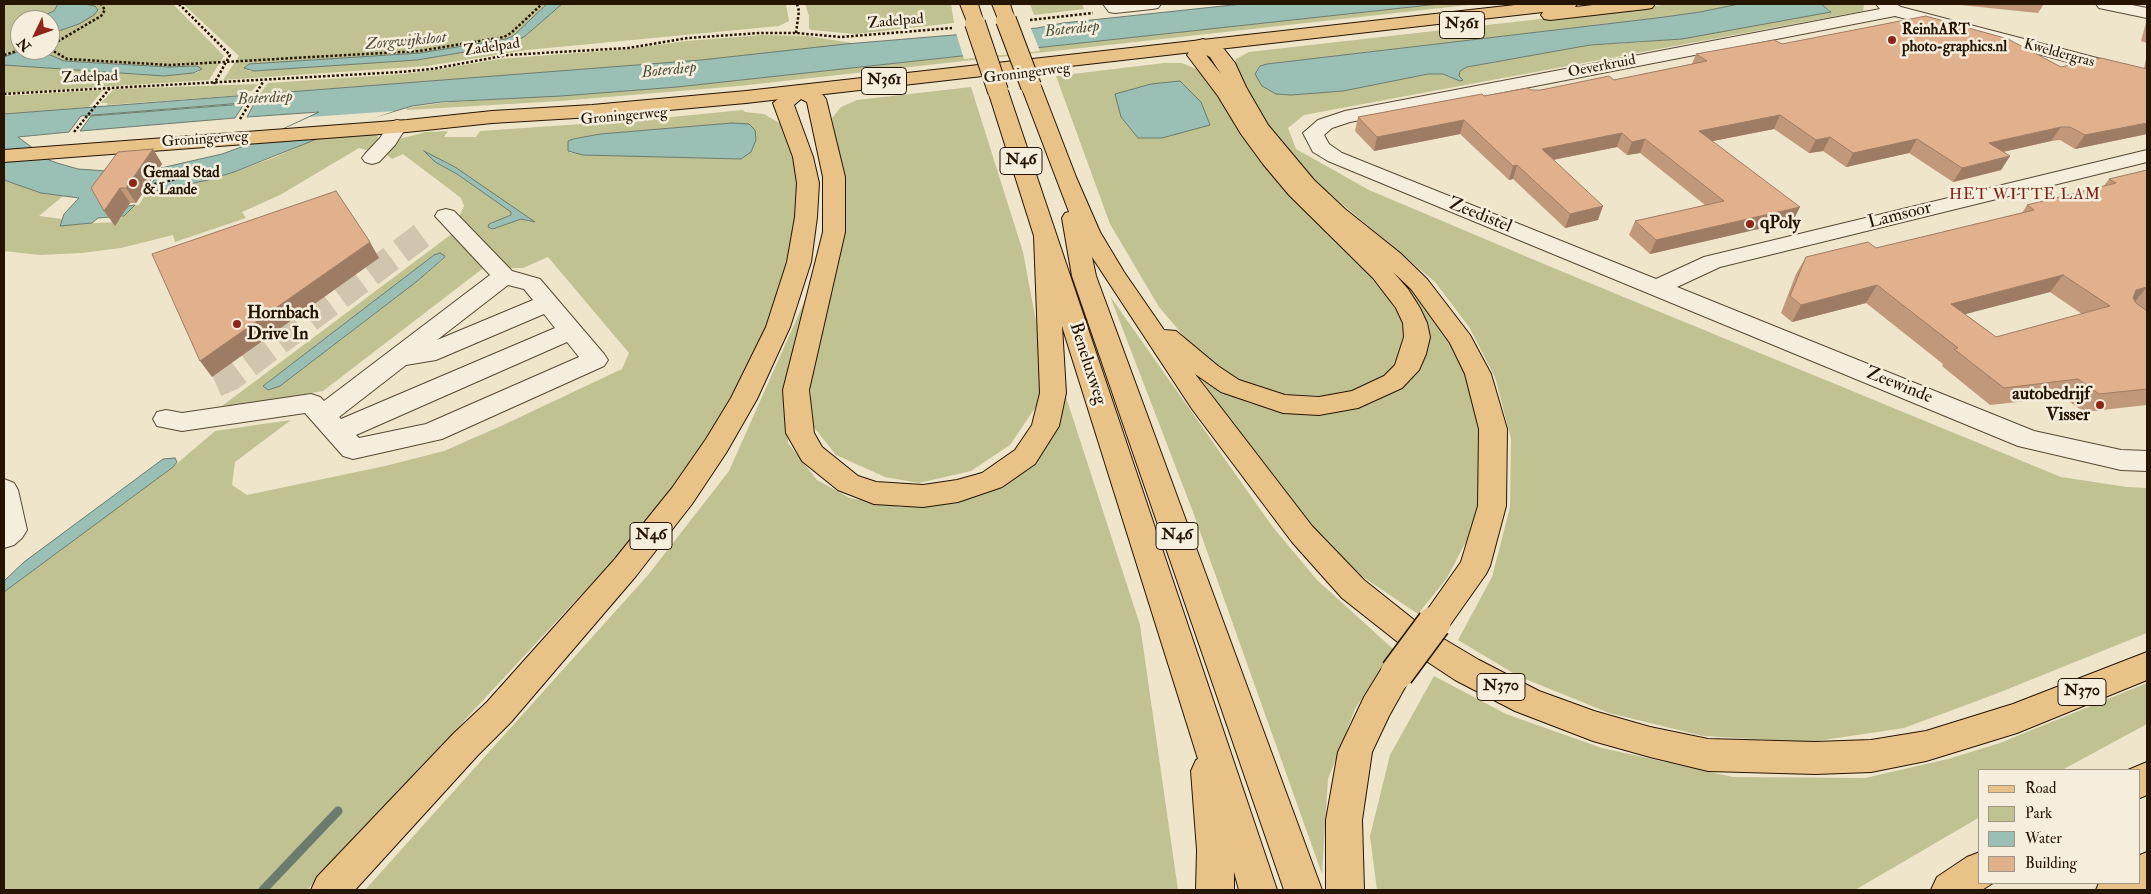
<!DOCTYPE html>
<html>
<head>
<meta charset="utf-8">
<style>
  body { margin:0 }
  #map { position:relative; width:2151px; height:894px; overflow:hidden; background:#efe5cb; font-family:"IM FELL Double Pica",serif }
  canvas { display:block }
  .frame { position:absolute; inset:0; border:5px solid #251400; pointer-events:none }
  .legend { position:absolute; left:1978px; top:769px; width:162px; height:115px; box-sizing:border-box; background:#f5eedd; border:1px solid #a29785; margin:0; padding:6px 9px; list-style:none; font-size:15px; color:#251400 }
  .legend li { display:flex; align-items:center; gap:10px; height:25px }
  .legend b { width:25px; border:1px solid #a29785 }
  .north { position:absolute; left:10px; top:10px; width:50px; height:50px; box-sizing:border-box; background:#f5eedd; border:1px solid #a29785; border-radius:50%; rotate:228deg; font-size:14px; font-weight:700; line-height:20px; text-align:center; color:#251400 }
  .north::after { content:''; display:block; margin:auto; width:18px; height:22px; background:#8f2418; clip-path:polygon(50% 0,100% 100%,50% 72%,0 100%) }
</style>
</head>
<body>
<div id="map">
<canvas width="2151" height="894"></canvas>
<div class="frame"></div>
<ul class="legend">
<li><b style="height:6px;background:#e8c286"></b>Road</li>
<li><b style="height:14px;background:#c0c292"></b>Park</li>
<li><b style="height:14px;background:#9abfb5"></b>Water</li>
<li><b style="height:14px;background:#e1b18e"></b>Building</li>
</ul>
<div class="north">N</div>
</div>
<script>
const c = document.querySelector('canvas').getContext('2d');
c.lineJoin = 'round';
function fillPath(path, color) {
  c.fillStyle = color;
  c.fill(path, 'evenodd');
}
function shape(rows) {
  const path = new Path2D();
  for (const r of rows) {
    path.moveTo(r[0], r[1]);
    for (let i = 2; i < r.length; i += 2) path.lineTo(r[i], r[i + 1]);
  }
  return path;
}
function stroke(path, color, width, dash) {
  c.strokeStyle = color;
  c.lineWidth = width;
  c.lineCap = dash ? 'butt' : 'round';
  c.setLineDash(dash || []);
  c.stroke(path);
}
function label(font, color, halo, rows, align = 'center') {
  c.font = font + ' "IM FELL Double Pica",serif';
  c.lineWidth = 5;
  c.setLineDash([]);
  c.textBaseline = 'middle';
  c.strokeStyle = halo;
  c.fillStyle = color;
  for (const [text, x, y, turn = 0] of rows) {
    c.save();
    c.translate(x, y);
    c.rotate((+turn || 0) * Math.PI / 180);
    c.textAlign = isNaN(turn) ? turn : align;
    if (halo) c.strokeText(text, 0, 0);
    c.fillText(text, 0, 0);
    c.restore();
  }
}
const green = shape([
  [4,4,58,4,57,9,49,14,33,20,20,20,20,50,27,50,4,57],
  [84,4,173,4,224,56,209,80,4,93,4,65,9,64,146,75,178,75,199,72,197,66,169,67,64,61,39,50,50,50,50,34,79,24,96,7],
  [183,4,547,4,513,36,506,39,420,53,250,64,245,67,250,71,254,71,417,60,501,46,524,37,562,4,786,4,789,21,779,26,527,50,427,66,223,80,239,56],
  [805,4,951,4,954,23,855,34,812,30,809,29,809,16],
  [1030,4,1082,4,1084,9,1034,15],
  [1439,4,1477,4,739,86,560,101,407,110,406,108,442,103,677,87],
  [1673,4,1739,4,1700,12,1657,18,1267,64,1260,67,1291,95,1343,91,1428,74,1443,74,1460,81,1460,71,1467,67,1590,45,1646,42,1831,11,1821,4,1864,5,1863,11,1304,115,1288,128,1296,149,1369,190,1563,272,2061,477,2127,487,2147,488,2147,633,1993,695,1904,728,1810,742,1703,736,1609,713,1518,676,1458,640,1492,577,1510,507,1511,439,1495,377,1469,327,1435,282,1311,178,1258,114,1234,68,1236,59,1249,52],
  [763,35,807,36,859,44,701,60,260,94,268,83,403,74,435,70,499,59,629,49,686,41],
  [1164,63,1182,63,1201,71,1392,295,1407,331,1401,359,1382,380,1350,392,1324,396,1282,394,1244,385,1205,361,1159,307,1110,224,1056,76],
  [258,84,252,91,246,92,244,95,107,105,108,103,101,103,114,89],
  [971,87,1023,252,1043,359,1039,402,1010,445,971,471,919,483,885,477,836,455,812,425,810,381,841,174,832,118,841,107,857,100],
  [103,90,89,107,4,114,4,96],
  [743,110,745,112,764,114,781,124,783,133,787,133,804,184,789,264,763,339,679,489,307,890,4,890,4,592,173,467,215,431,291,420,235,462,232,485,247,495,385,466,444,451,501,426,622,369,629,353,548,257,523,268,508,268,458,219,464,206,461,198,403,154,392,159,388,156,386,153,395,140,426,132,448,131,444,137,476,137,480,131,641,120],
  [732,123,741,159,570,153,573,139,600,134],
  [424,151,530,222,521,219,513,221,493,229,489,224,511,215,511,212,457,174,435,162],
  [376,134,379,139,370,151,359,148,280,195,242,212,246,218,175,242,173,235,121,248,82,253,40,255,4,251,4,180,41,193,63,196,39,216,62,219,60,225,117,222,135,205,139,205,146,193,208,180,234,172,273,158,318,138],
  [453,233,486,266,323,391,218,409],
  [440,253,445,256,444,259,416,282,280,386,263,386,434,255],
  [1389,265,1429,307,1458,353,1481,414,1486,478,1473,528,1447,578,1418,614,1363,577,1310,528,1229,420,1199,376,1249,403,1312,415,1358,408,1401,388,1425,323],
  [1110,296,1272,526,1317,580,1393,649,1355,709,1328,779,1322,874,1193,512],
  [805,300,787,395,788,443,817,480,850,498,900,507,943,504,981,493,1045,443,1066,397,1140,625,1178,890,365,890,648,575,729,471],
  [1434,676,1506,714,1602,748,1733,777,1865,778,1948,759,2000,743,2147,683,2147,724,2062,770,1980,770,1980,817,1855,890,1377,890,1370,836,1390,755]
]);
const water = shape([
  [58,4,84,4,95,6,98,10,94,15,79,24,50,34,50,20,33,20,54,11,58,4],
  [547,4,562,4,524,37,501,46,417,60,254,71,244,68,249,64,420,53,506,39,513,36,547,4],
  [1242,4,1439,4,677,87,561,96,441,102,412,106,362,121,234,172,208,180,146,193,161,168,222,154,255,142,319,112,247,117,255,102,81,116,69,132,18,137,49,160,57,163,78,169,107,171,109,210,127,208,128,206,135,205,124,216,98,218,92,223,60,226,64,214,79,198,41,193,4,180,4,114,701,60,846,44,1037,28,1063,23,1242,4],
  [1739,4,1821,4,1831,12,1682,39,1590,45,1467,67,1460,71,1459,76,1463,80,1460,81,1443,74,1428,74,1343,91,1291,95,1276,94,1262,86,1255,74,1260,66,1267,64,1657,18,1700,12,1739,4],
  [39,50,64,61,169,67,197,66,202,69,193,73,164,76,4,65,4,57,20,51,39,50],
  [1180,81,1201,102,1210,125,1162,138,1138,138,1121,117,1115,94,1151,84,1180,81],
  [244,104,235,118,80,131,91,116,244,104],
  [732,123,749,124,755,130,756,140,751,152,741,159,583,155,568,151,568,141,573,139,600,134,732,123],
  [424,151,455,167,535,222,521,219,493,229,488,227,489,224,511,215,511,212,457,174,435,162,424,151],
  [440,253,445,256,444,258,416,282,280,386,268,390,263,386,434,255,440,253],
  [175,458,177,462,173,467,4,592,4,581,24,562,163,459,175,458]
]);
const pier = shape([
  [1030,26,1040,51,964,59,956,33],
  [394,111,318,138,255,142,310,117]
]);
const stream = shape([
  [263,890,338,811]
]);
const minorTunnel = shape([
  [216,384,232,377,429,230]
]);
const path = shape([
  [179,4,230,55,214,84],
  [1030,20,1093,13],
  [796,33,799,11,797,4],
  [50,46,101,16,105,10,101,4],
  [50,49,67,59,170,65,419,51,504,37,511,33,542,4],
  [4,55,20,50],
  [4,94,400,72,432,69,508,55,628,48,688,38,760,33,796,33,841,37,952,28],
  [240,119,263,82],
  [74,132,110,88],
  [156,176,183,170],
  [150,185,181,178]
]);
const minor = shape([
  [1103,4,1161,4,1158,8,1152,9,1115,13,1109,12,1103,4],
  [1876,4,1896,4,1901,7,2147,71,2147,83,1895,16,1350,122,1332,128,1324,135,1329,144,1342,153,1656,279,1704,257,2147,150,2147,162,1720,267,1677,287,2034,431,2121,450,2147,451,2147,471,2121,470,2018,446,1328,161,1313,152,1303,133,1318,120,1345,111,1880,9,1876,4],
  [2096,4,2127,4,2147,8,2147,18,2099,8,2096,4],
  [397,120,404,122,407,126,395,145,379,162,372,164,365,162,362,158,365,154,380,138,390,122,397,120],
  [446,209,454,211,512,271,540,279,604,354,608,360,604,366,442,439,353,459,343,456,305,413,182,431,157,426,153,419,157,412,166,410,182,413,311,394,320,397,324,401,490,275,435,216,438,211,446,209],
  [508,285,524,289,533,300,437,340,508,285],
  [544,314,555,328,341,419,339,417,406,365,436,360,544,314],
  [567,342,579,357,426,424,359,438,356,435,567,342],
  [4,479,14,483,18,490,27,530,22,538,14,545,4,548,4,479]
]);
const major = shape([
  [1524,4,1577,4,1575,7,1602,4,1655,4,1652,8,1646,9,1550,20,1544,19,1541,15,1543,12,746,103,592,117,492,123,407,132,4,162,4,150,407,120,492,111,592,105,746,91,1524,4]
]);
const highway = shape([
  [960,4,978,4,984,23,981,27,975,28,969,27,960,4],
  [992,4,1010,4,1015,20,1012,24,1006,25,1000,24,992,4],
  [1203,39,1224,49,1235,63,1246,87,1268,125,1314,180,1345,209,1400,253,1427,279,1470,335,1491,374,1507,429,1506,506,1490,566,1486,574,1445,632,1437,635,1479,660,1539,691,1594,711,1650,727,1708,739,1815,742,1871,740,1926,731,2013,704,2147,652,2147,680,2017,733,1926,761,1871,772,1815,774,1708,771,1650,757,1593,741,1515,711,1455,680,1399,643,1342,598,1292,542,1192,409,1092,257,1096,276,1322,890,1284,890,1072,276,1062,218,1065,213,1069,212,1021,86,1024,82,1031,80,1038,82,1041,86,1076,177,1100,232,1124,272,1164,330,1176,331,1218,366,1239,380,1285,395,1319,397,1352,391,1384,376,1395,365,1404,337,1403,323,1396,308,1373,278,1289,195,1263,164,1241,134,1218,96,1187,55,1196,41,1203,39],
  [1206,55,1210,57,1221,74,1206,55],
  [1393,272,1411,289,1450,343,1465,374,1479,429,1478,506,1461,562,1418,623,1364,580,1312,526,1195,374,1221,392,1283,413,1319,415,1358,408,1402,388,1419,370,1426,354,1430,337,1427,323,1420,308,1408,289,1393,272],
  [800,85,823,95,826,99,845,177,845,232,809,390,814,433,822,447,858,476,876,482,923,485,957,480,982,473,1015,450,1032,425,1040,393,1034,236,988,91,991,87,998,85,1005,87,1008,91,1277,890,1239,890,1234,872,1234,890,1196,890,1197,850,1191,771,1196,760,1198,759,1062,326,1066,393,1059,426,1035,464,1002,487,958,502,923,507,874,504,838,490,802,461,786,433,783,390,823,232,823,177,807,102,801,99,794,105,813,157,819,183,817,217,811,262,790,327,757,399,726,453,692,504,636,576,511,722,478,755,355,890,311,890,317,877,454,733,487,702,614,560,672,488,706,439,731,398,766,327,787,262,795,217,797,183,793,157,773,103,793,87,800,85],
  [1397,659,1409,663,1413,673,1389,716,1372,752,1362,820,1364,890,1326,890,1326,820,1338,752,1364,697,1385,663,1397,659],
  [2147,762,2147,795,2140,798,2140,770,2128,770,2147,762],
  [1980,852,1980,883,1993,883,1982,890,1931,890,1937,877,1967,857,1980,852],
  [2147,852,2147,890,2096,890,2099,883,2140,883,2140,855,2147,852]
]);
const highwayBridgeFar1 = shape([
  [1006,20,1031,86],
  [975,23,998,91]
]);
const highwayBridge = shape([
  [1397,673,1434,623]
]);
const wall = shape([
  [1951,4,2044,4,2038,13],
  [2147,19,2147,43,2141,41],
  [1782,44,2061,67,2144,68,2147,54,2147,134,2075,149,2060,140,2051,141,2003,152,2010,156,2001,170,1953,182,1909,153,1846,167,1823,151,1809,153,1774,129,1712,141,1793,221,1650,254,1629,235,1635,221,1705,205,1640,153,1627,155,1617,147,1553,160,1598,220,1565,228,1513,179,1509,180,1460,134,1374,151,1355,131,1358,117,1484,96,1531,90,1541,90,1614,80,1692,64,1696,54],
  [153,149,162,164,136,203,130,203,115,226,91,188],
  [2147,170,2147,405,2084,412,2063,397,1990,405,1942,366,1943,364,1866,303,1792,322,1781,313,1796,274,1806,257,1876,248,2022,213,2027,205,2103,187,2109,179],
  [2050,292,2082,314,1996,337,1965,314]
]);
const shadedWall = shape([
  [1780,115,1774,129,1693,145,1699,131],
  [1464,120,1460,134,1374,151,1377,137],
  [2147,123,2147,134,2075,149,2085,135],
  [2061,127,2051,141,1980,157,1989,143],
  [1622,133,1617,147,1537,163,1542,149],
  [1830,137,1823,151,1809,153,1816,140],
  [1645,139,1640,153,1627,155,1632,142],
  [1917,139,1909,153,1846,167,1853,153],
  [153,149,162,164,136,203,126,188],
  [2010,156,2001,170,1953,182,1962,168],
  [1517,165,1513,179,1509,180,1513,166],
  [120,188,130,203,115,226,104,211],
  [1603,206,1598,220,1565,228,1570,214],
  [1800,207,1793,221,1650,254,1656,240],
  [370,242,379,258,212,377,200,361],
  [2063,275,2050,292,1939,321,1951,304],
  [1877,285,1866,303,1792,322,1801,305],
  [2147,287,2133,304,2121,307,2136,290]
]);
const building = shape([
  [1926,16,2008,39,2061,67,2101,58,2147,69,2147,123,2085,135,2070,127,2061,127,1989,143,2010,156,1962,168,1917,139,1853,153,1830,137,1816,140,1780,115,1699,131,1800,207,1656,240,1635,221,1724,201,1645,139,1632,142,1622,133,1542,149,1603,206,1570,214,1517,165,1513,166,1464,120,1377,137,1358,117,1482,94,1484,96,1528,88,1531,90,1541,90,1609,76,1614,80,1707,61,1696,54,1774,40,1782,44,1926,16],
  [153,149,126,188,120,188,104,211,91,188,118,152,153,149],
  [2147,170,2147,287,2136,290,2133,298,2136,303,2147,311,2147,389,2099,394,2078,379,2004,388,1954,349,1958,348,1877,285,1801,305,1790,296,1806,257,1868,242,1876,248,2034,210,2027,205,2116,183,2109,179,2147,170],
  [2063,275,2110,306,1996,337,1951,304,2063,275],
  [336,191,370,242,200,361,152,254,336,191]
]);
const markers = [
  [1892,40,5,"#8f2418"],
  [133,183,5,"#8f2418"],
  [1750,224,5,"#8f2418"],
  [237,324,5,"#8f2418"],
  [2100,405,5,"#8f2418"]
];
const farStreetnames = [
  ["Zadelpad",896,22,-5],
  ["Zadelpad",492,48,-8],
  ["Kweldergras",2059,54,15],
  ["Oeverkruid",1602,67,-11],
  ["Groningerweg",1027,74,-7],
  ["Zadelpad",90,78,-2],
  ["Groningerweg",624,117,-5],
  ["Groningerweg",205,140,-4]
];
const farPoinames = [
  ["ReinhART",1902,31],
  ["photo-graphics.nl",1902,48],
  ["Gemaal Stad",143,174],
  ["& Lande",143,191]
];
const shields = [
  [1462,25,45],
  [884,81,45],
  [1021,161,42],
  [651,536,42],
  [1177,536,42],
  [1501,687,48],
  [2082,692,48]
];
const shieldNames = [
  ["N361",1462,25],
  ["N361",884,81],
  ["N46",1021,161],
  ["N46",651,536],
  ["N46",1177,536],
  ["N370",1501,687],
  ["N370",2082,692]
];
const farWaternames = [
  ["Boterdiep",1072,30,-6],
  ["Zorgwijksloot",406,42,-5],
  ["Boterdiep",669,71,-6],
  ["Boterdiep",265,99,-3]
];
const farNeighbourhoodnames = [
  ["HET WITTE LAM",2025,196]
];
const streetNames = [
  ["Zeedistel",1480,216,22],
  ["Lamsoor",1900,216,-14],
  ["Beneluxweg",1087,364,72],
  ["Zeewinde",1899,386,22]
];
const poiNames = [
  ["qPoly",1760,224],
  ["Hornbach",247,314],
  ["Drive In",247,335],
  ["autobedrijf",2090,395,"right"],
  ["Visser",2090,416,"right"]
];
fillPath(green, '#c0c292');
fillPath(water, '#9abfb5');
stroke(water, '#6b7b6d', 1);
fillPath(pier, '#efe5cb');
stroke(stream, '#6b7b6d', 9);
stroke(minorTunnel, '#d1c6ad', 26, [26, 12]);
stroke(minor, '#584833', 2);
stroke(major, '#251400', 2);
stroke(highway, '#251400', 2);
stroke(path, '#251400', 2.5, [2.5, 2]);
fillPath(minor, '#f5eedd');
fillPath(major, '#e8c286');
fillPath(highway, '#e8c286');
stroke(highwayBridgeFar1, '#251400', 22, []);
stroke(highwayBridge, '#251400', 36, []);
stroke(highwayBridgeFar1, '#e8c286', 20);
stroke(highwayBridge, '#e8c286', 33);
fillPath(wall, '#c2987a');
fillPath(shadedWall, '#9e7c63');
fillPath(building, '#e1b18e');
stroke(building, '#9e7c63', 1);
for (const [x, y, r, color] of markers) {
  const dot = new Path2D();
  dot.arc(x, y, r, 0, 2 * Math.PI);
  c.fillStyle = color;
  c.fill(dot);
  stroke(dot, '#f5eedd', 2);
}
label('15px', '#251400', '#f5eedd', farStreetnames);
label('bold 15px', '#251400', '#f5eedd', farPoinames, 'left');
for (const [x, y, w] of shields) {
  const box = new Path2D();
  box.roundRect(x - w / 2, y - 13.5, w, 27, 4);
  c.fillStyle = '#f5eedd';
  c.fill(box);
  stroke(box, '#251400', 1);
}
label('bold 16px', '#251400', null, shieldNames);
label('italic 16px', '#4e503f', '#f5eedd', farWaternames);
c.letterSpacing = '1px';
label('16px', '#7a1f14', '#f5eedd', farNeighbourhoodnames);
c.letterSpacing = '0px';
label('18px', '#251400', '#f5eedd', streetNames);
label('bold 18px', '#251400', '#f5eedd', poiNames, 'left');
</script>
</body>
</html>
